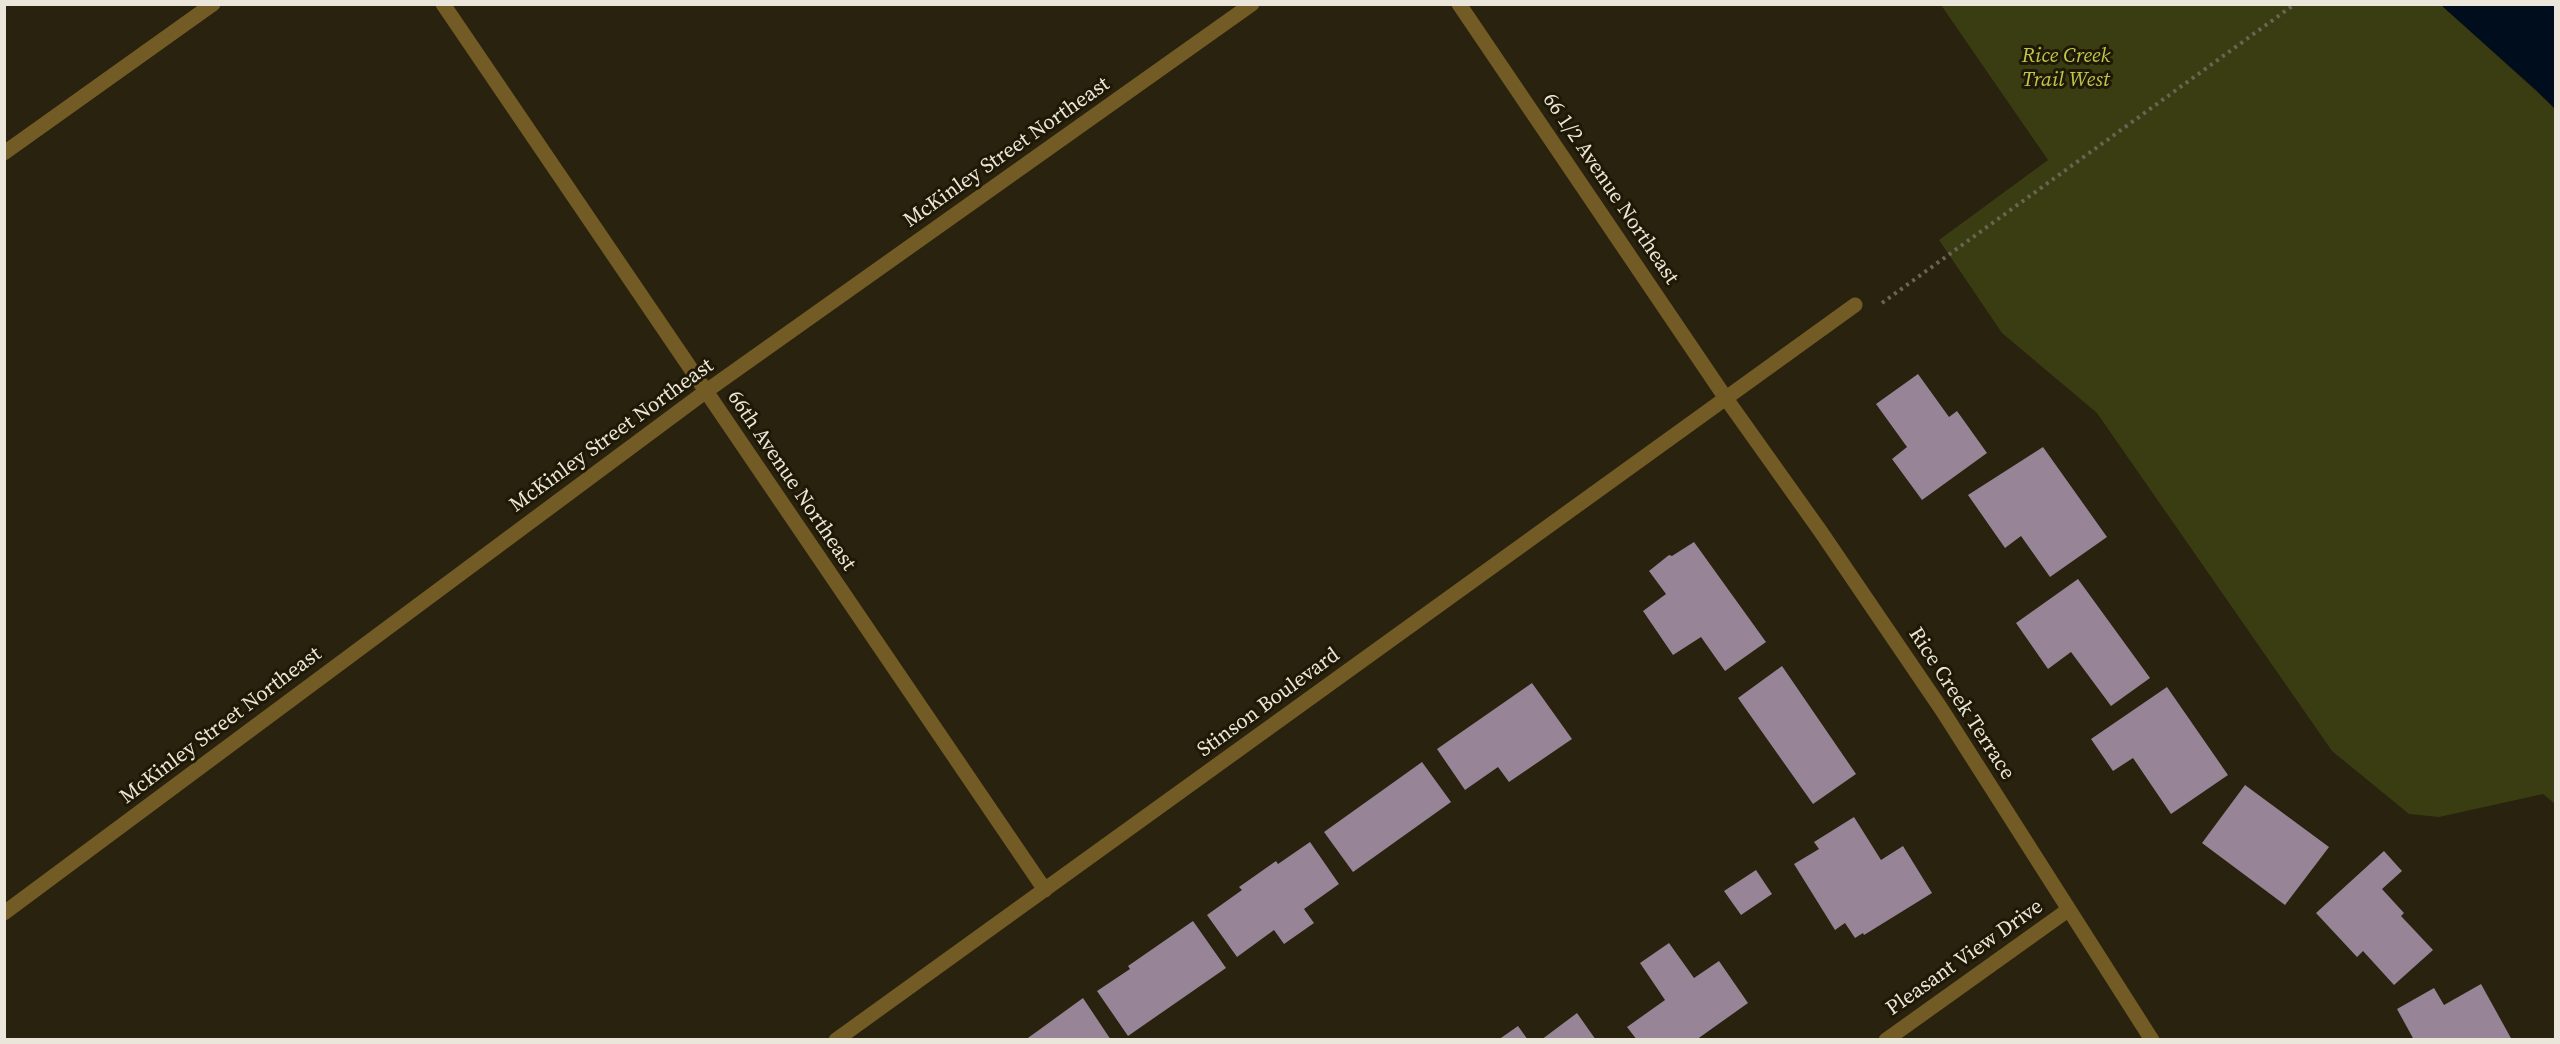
<!DOCTYPE html>
<html>
<head>
<meta charset="utf-8">
<style>
  body { margin:0 }
  #map { position:relative; width:2560px; height:1044px; overflow:hidden; background:#28220e; font-family:"Source Serif 4",serif }
  canvas { display:block }
  .frame { position:absolute; inset:0; border:6px solid #eae6da; pointer-events:none }
</style>
</head>
<body>
<div id="map">
<canvas width="2560" height="1044"></canvas>
<div class="frame"></div>
</div>
<script>
const c = document.querySelector('canvas').getContext('2d');
c.lineJoin = 'round';
function fillPath(path, color) {
  c.fillStyle = color;
  c.fill(path, 'evenodd');
}
function shape(rows) {
  const path = new Path2D();
  for (const r of rows) {
    path.moveTo(r[0], r[1]);
    for (let i = 2; i < r.length; i += 2) path.lineTo(r[i], r[i + 1]);
  }
  return path;
}
function stroke(path, color, width, dash) {
  c.strokeStyle = color;
  c.lineWidth = width;
  c.lineCap = dash ? 'butt' : 'round';
  c.setLineDash(dash || []);
  c.stroke(path);
}
function label(font, color, halo, rows, align = 'center') {
  c.font = font + ' "Source Serif 4",serif';
  c.lineWidth = 6;
  c.setLineDash([]);
  c.textBaseline = 'middle';
  c.strokeStyle = halo;
  c.fillStyle = color;
  for (const [text, x, y, turn = 0] of rows) {
    c.save();
    c.translate(x, y);
    c.rotate((+turn || 0) * Math.PI / 180);
    c.textAlign = isNaN(turn) ? turn : align;
    if (halo) c.strokeText(text, 0, 0);
    c.fillText(text, 0, 0);
    c.restore();
  }
}
const green = shape([
  [1941,5,2441,5,2556,109,2555,804,2543,794,2439,817,2409,814,2332,751,2097,413,2002,333,1939,240,2048,160]
]);
const water = shape([
  [2441,5,2555,5,2555,109,2535,89]
]);
const building = shape([
  [1918,374,1949,417,1957,411,1987,453,1922,500,1892,459,1907,447,1876,404],
  [2043,447,2107,537,2050,577,2021,536,2005,548,1968,495],
  [1694,542,1766,642,1725,671,1701,637,1673,655,1643,611,1666,594,1649,571,1669,555,1672,556],
  [2078,579,2150,678,2111,706,2071,652,2048,669,2016,623],
  [1782,666,1856,774,1813,804,1738,698],
  [1532,683,1572,739,1509,782,1498,767,1465,790,1437,749],
  [2167,687,2228,775,2171,814,2133,758,2113,771,2091,739],
  [1422,762,1451,802,1353,872,1324,832],
  [2245,785,2329,847,2285,905,2202,843],
  [1854,817,1881,860,1903,846,1932,893,1864,935,1863,933,1855,938,1845,923,1835,930,1794,864,1819,849,1814,842],
  [1310,842,1339,884,1304,909,1314,923,1284,944,1274,930,1237,957,1207,915,1242,890,1239,887,1276,861,1278,864],
  [2384,851,2402,871,2382,889,2404,913,2401,916,2433,950,2394,985,2363,951,2357,957,2316,913],
  [1756,870,1772,894,1741,915,1724,891],
  [1193,921,1226,968,1128,1036,1097,991,1130,969,1128,966],
  [1669,943,1694,978,1719,961,1748,1003,1696,1040,1637,1040,1627,1027,1665,1000,1640,963],
  [2481,984,2512,1040,2450,1040,2449,1038,2414,1040,2397,1009,2434,988,2444,1005],
  [1083,998,1111,1040,1025,1040,1039,1030],
  [1577,1013,1596,1040,1541,1040],
  [1518,1026,1528,1040,1498,1040]
]);
const path = shape([
  [1882,303,2295,4]
]);
const minor = shape([
  [443,4,1045,890],
  [1459,4,1725,397,1821,532,1942,710,2152,1040],
  [4,153,213,4],
  [4,913,705,392,1252,4],
  [836,1040,1855,305],
  [1886,1040,2068,910]
]);
const parkNames = [
  ["Rice Creek",2066,57],
  ["Trail West",2066,81]
];
const streetNames = [
  ["McKinley Street Northeast",1007,153,-35],
  ["66 1/2 Avenue Northeast",1610,189,56],
  ["McKinley Street Northeast",612,436,-36],
  ["66th Avenue Northeast",791,481,56],
  ["Stinson Boulevard",1269,703,-36],
  ["Rice Creek Terrace",1961,704,57],
  ["McKinley Street Northeast",221,726,-37],
  ["Pleasant View Drive",1965,958,-35]
];
fillPath(green, '#3a3d12');
fillPath(water, '#000d1c');
fillPath(building, '#978496');
stroke(path, '#6a6453', 4, [3, 4.5]);
stroke(minor, '#725b24', 15);
label('italic 21px', '#bfc74d', '#1e1805', parkNames);
label('21px', '#eae6da', '#1e1805', streetNames);
</script>
</body>
</html>
